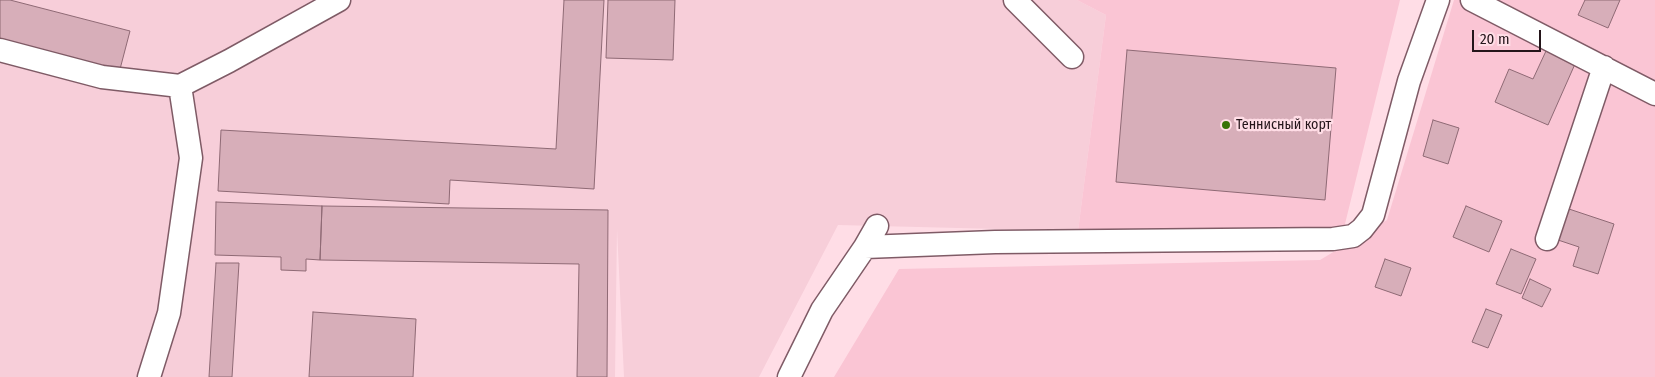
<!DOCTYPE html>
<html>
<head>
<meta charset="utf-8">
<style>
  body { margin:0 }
  #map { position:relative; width:1655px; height:377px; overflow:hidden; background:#ffdde6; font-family:"Fira Sans Condensed",sans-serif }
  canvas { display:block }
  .scale { position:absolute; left:1472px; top:30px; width:69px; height:22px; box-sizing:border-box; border:2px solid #24151a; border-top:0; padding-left:6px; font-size:15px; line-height:18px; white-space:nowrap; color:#24151a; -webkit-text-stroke:4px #ffdde6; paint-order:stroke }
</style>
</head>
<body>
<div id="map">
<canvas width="1655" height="377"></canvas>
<div class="scale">20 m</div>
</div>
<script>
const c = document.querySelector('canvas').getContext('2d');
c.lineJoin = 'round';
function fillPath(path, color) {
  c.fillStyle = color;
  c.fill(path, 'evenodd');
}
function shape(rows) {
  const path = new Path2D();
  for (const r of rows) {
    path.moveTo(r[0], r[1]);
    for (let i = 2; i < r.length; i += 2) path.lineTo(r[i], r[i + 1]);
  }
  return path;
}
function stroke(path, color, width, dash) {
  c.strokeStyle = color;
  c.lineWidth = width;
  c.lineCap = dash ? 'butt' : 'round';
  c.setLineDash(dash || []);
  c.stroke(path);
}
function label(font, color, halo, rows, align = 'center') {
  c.font = font + ' "Fira Sans Condensed",sans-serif';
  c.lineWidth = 4.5;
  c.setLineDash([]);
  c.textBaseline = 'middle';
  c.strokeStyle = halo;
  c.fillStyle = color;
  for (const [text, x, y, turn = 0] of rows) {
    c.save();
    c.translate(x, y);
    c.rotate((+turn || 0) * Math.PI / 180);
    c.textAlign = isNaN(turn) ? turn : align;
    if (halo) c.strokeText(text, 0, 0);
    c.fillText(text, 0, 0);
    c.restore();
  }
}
const built = shape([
  [0,0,1077,0,1106,15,1078,231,838,225,759,377,624,377,617,229,615,377,0,377]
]);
const green = shape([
  [1077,0,1400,0,1344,228,1078,231,1106,15],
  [1454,0,1655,0,1655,377,834,377,899,269,1320,260,1387,220]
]);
const building = shape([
  [0,0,10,0,130,31,119,73,0,43,0,0],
  [564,0,604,0,594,189,450,180,449,204,218,191,221,130,556,149,564,0],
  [608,0,675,0,673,60,606,58,608,0],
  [1585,0,1620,0,1608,28,1578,15,1585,0],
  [1127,50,1336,68,1325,200,1116,182,1127,50],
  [1546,51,1575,64,1548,125,1495,102,1509,69,1533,79,1546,51],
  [1433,120,1459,128,1448,164,1423,156,1433,120],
  [216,202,322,206,320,260,306,259,306,271,281,270,281,257,215,255,216,202],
  [322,206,608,210,607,377,577,377,579,264,320,260,322,206],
  [1466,206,1502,221,1489,252,1453,237,1466,206],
  [1569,209,1614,224,1598,274,1573,266,1579,247,1558,240,1569,209],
  [1511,249,1536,259,1521,294,1496,284,1511,249],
  [1385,259,1411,268,1401,296,1375,287,1385,259],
  [216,263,239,263,232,377,209,377,216,263],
  [1530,279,1551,289,1542,307,1522,298,1530,279],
  [1486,309,1502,315,1488,348,1472,342,1486,309],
  [313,312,416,319,413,377,309,377,313,312]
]);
const minor = shape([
  [1015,0,1072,57],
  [1472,0,1655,94],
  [0,50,102,77,180,86,229,61,339,0],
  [1547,239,1604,67],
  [865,247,877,226],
  [149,377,169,313,191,158,180,86],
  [789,377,822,310,865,247,995,242,1333,239,1353,236,1362,229,1373,215,1409,81,1438,0]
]);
const markers = [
  [1226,125,5,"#387307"]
];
const poiNames = [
  ["Теннисный корт",1236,125]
];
fillPath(built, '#f7ced9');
fillPath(green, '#fac5d4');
fillPath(building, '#d7aeb9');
stroke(building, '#8f6a75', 1);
stroke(minor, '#7f5b66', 25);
stroke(minor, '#fff', 22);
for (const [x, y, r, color] of markers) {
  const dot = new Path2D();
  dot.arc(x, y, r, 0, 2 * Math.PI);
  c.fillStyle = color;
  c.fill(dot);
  stroke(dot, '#ffdde6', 2);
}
label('14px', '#24151a', '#ffdde6', poiNames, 'left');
</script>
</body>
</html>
